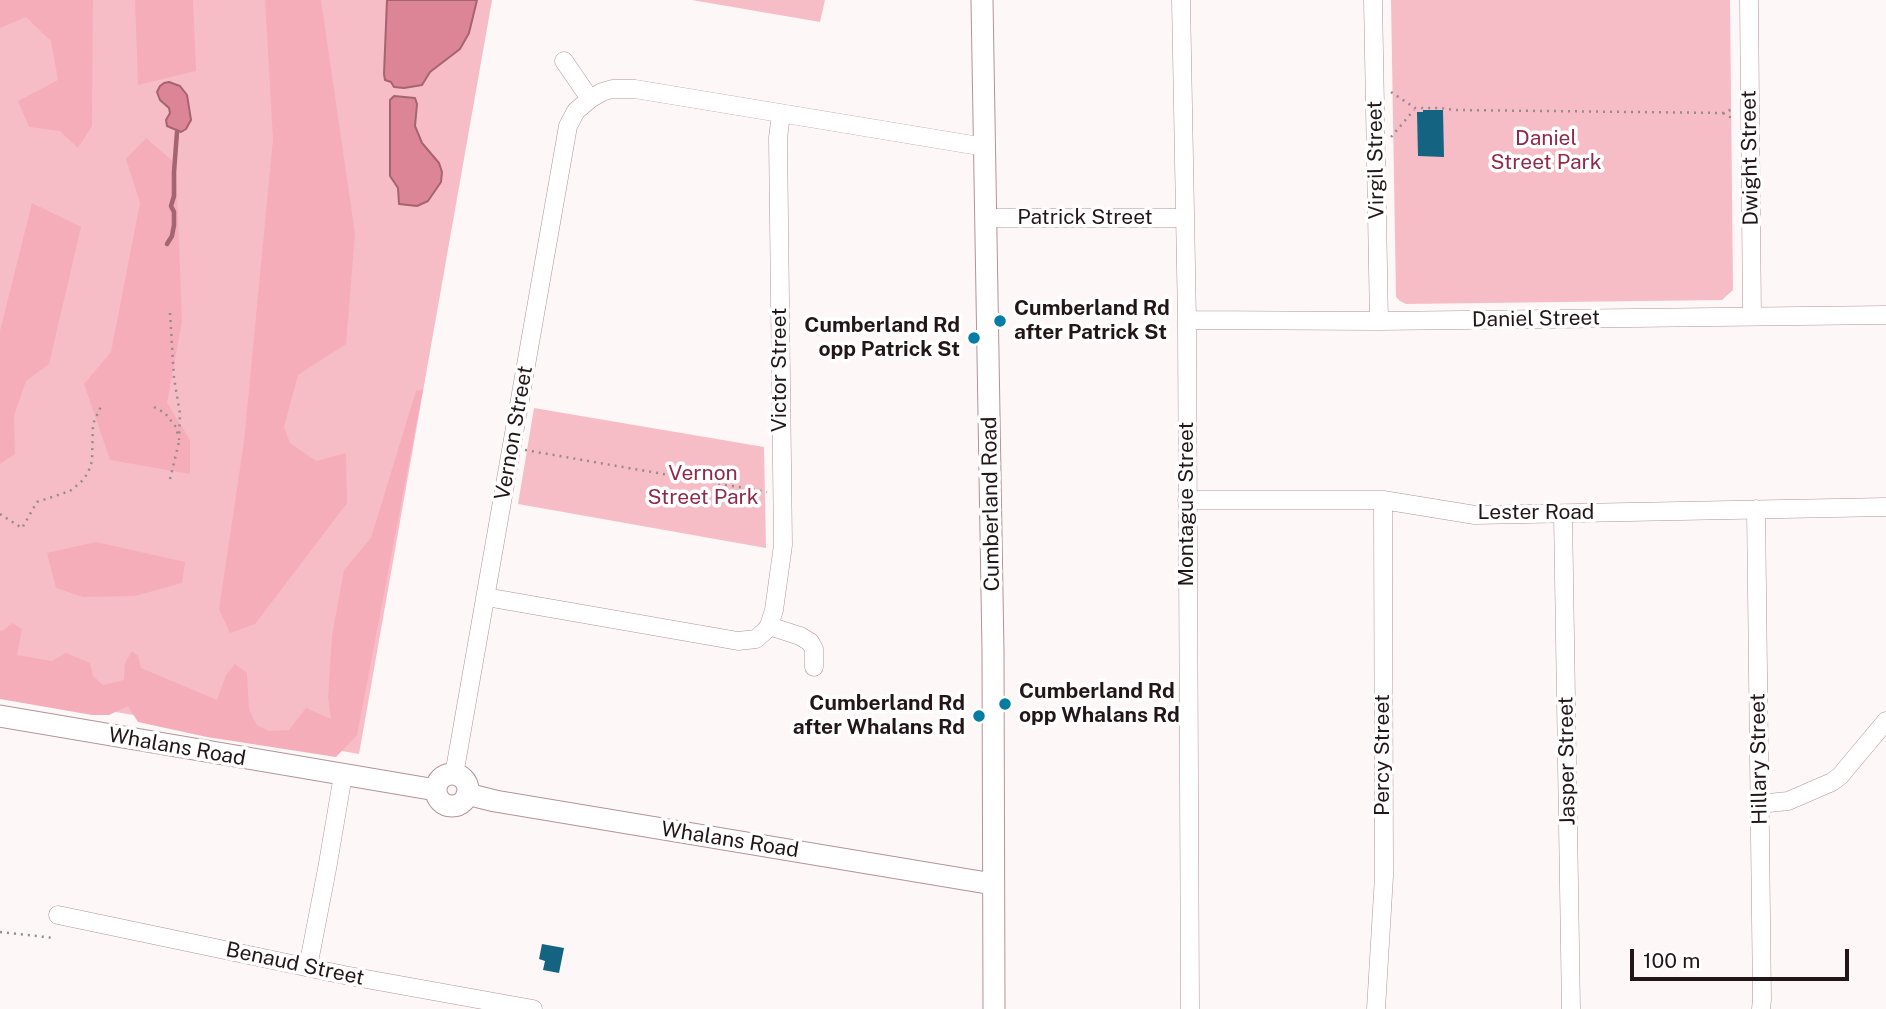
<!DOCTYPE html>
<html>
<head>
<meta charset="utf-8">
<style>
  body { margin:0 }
  #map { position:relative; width:1886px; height:1009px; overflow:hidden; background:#fef7f8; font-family:"Public Sans",sans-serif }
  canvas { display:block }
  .scale { position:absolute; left:1630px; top:949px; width:219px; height:32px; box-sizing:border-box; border:4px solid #221619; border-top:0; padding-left:9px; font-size:21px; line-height:24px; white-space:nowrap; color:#221619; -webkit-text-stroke:5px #fff; paint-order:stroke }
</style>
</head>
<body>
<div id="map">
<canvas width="1886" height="1009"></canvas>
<div class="scale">100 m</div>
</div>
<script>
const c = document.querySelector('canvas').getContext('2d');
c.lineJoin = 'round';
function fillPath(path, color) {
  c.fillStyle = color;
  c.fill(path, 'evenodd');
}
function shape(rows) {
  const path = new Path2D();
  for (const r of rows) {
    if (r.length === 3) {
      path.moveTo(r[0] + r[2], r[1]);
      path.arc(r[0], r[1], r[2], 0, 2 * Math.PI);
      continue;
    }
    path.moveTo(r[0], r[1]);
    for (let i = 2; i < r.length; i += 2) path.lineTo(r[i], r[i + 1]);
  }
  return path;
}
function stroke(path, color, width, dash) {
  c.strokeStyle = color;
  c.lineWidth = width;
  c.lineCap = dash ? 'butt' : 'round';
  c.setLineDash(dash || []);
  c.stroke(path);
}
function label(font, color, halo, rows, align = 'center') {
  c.font = font + ' "Public Sans",sans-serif';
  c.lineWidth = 7;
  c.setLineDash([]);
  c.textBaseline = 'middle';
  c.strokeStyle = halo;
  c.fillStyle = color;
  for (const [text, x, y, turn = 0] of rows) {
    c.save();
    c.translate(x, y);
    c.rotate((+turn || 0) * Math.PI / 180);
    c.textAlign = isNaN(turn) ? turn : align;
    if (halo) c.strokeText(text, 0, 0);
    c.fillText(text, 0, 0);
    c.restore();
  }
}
const green = shape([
  [0,0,492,0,359,754,0,692],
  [692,0,825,0,820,22],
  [1391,0,1730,0,1733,290,1722,300,1406,304,1400,301,1396,297],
  [534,408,764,447,766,548,518,504]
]);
const forest = shape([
  [0,0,93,0,92,126,78,148,60,131,29,127,18,101,58,80,51,41,26,17,0,28],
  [135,0,193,0,196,71,138,85],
  [265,0,321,0,355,234,346,344,298,375,284,427,290,443,316,461,346,453,347,503,255,624,230,633,219,609,244,442,273,139],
  [146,138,176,164,182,321,167,403,190,440,190,474,110,460,84,384,111,352,140,203,126,159],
  [32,203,81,227,49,364,26,381,14,416,15,454,0,464,0,331],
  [423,389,357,735,336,757,207,737,138,722,128,706,109,715,92,715,0,699,0,631,4,630,12,623,22,629,17,655,52,661,66,653,90,663,93,676,103,685,124,680,125,663,132,651,138,656,141,668,217,700,226,675,235,664,247,673,249,710,257,725,269,731,289,730,306,708,331,719,328,697,332,636,344,570,371,538,416,391],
  [96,542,185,562,182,583,135,596,83,597,56,588,47,553]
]);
const water = shape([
  [387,0,477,0,469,33,460,49,430,72,422,85,404,88,394,87,391,82,385,80,384,74,387,0],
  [169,82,180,86,187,95,191,120,186,129,181,132,167,126,166,120,170,113,169,108,160,100,157,92,160,86,164,83,169,82],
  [394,96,415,98,417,104,415,126,422,143,439,163,442,172,441,182,428,201,417,206,399,204,398,188,390,176,390,100,394,96]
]);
const stream = shape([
  [167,244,172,236,174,225,174,212,171,206,174,196,174,172,177,132]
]);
const building = shape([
  [1423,110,1443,110,1444,157,1418,156,1417,112,1423,112],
  [542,944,564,948,559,973,543,970,545,961,539,959]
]);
const path = shape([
  [1391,92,1415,108,1439,108,1456,110,1723,113,1735,108],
  [1723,113,1735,120],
  [1391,137,1414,110],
  [170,313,174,378,180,414,179,440],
  [154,407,165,413,176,427,178,435],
  [525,450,767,492],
  [170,479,179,442],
  [0,514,22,528,37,502,70,491,81,482,88,473,92,461,93,424,102,404],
  [0,932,54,938]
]);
const minor = shape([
  [1181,0,1187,320,1190,1009],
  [1373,0,1379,321],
  [1749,0,1752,316],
  [564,61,590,99],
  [986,218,1185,218],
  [1187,320,1379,321,1886,315],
  [1187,500,1383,500,1475,515,1886,507],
  [1756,509,1762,999,1761,1009],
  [1563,514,1571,1009],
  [486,597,738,641,756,639,765,631,769,626,774,610,783,545,778,138,781,114],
  [769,626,800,636,810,642,814,649,814,667],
  [454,775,568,126,576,111,590,99,602,92,612,89,635,89,985,147],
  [1759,804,1788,801,1832,782,1840,776,1886,721],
  [58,915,344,975,533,1009],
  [308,967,327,869,343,775],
  [1376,1009,1384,876,1383,500]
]);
const tertiary = shape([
  [982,0,993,651,994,1009],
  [0,716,436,790],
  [452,790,16],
  [467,794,495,801,993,884]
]);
const markers = [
  [1000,321,7,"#047da4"],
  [974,338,7,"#047da4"],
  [1005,704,7,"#047da4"],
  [979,716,7,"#047da4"]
];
const parkNames = [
  ["Daniel",1546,139],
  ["Street Park",1546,163],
  ["Vernon",703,474],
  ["Street Park",703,498]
];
const streetNames = [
  ["Dwight Street",1750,158,-91],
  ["Virgil Street",1376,160,-91],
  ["Patrick Street",1085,218],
  ["Daniel Street",1536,319,-1],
  ["Victor Street",780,370,-90],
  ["Vernon Street",514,433,-80],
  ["Cumberland Road",991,504,-91],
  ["Montague Street",1187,504,-90],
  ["Lester Road",1536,513],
  ["Whalans Road",177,747,10],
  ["Percy Street",1383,755,-90],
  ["Hillary Street",1759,759,-91],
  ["Jasper Street",1567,761,-91],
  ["Whalans Road",730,840,9],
  ["Benaud Street",295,964,12]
];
const poiNames = [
  ["Cumberland Rd",1014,309],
  ["after Patrick St",1014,333],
  ["Cumberland Rd",960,326,"right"],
  ["opp Patrick St",960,350,"right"],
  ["Cumberland Rd",1019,692],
  ["opp Whalans Rd",1019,716],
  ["Cumberland Rd",965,704,"right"],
  ["after Whalans Rd",965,728,"right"]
];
fillPath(green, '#f7bdc6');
fillPath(forest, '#f5adba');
fillPath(water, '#dc8596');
stroke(water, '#a46470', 2);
stroke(stream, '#a46470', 4.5);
fillPath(building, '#136381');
stroke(minor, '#b29398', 19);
stroke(tertiary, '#b29398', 23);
stroke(path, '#958c8e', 2.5, [2, 5]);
stroke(minor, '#fff', 18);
stroke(tertiary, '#fff', 21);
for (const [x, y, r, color] of markers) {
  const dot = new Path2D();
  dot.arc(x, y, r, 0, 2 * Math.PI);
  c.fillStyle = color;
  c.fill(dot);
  stroke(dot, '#fff', 2.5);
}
label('21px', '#902a48', '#fff', parkNames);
label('21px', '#221619', '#fff', streetNames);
label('bold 21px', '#221619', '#fff', poiNames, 'left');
</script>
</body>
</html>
